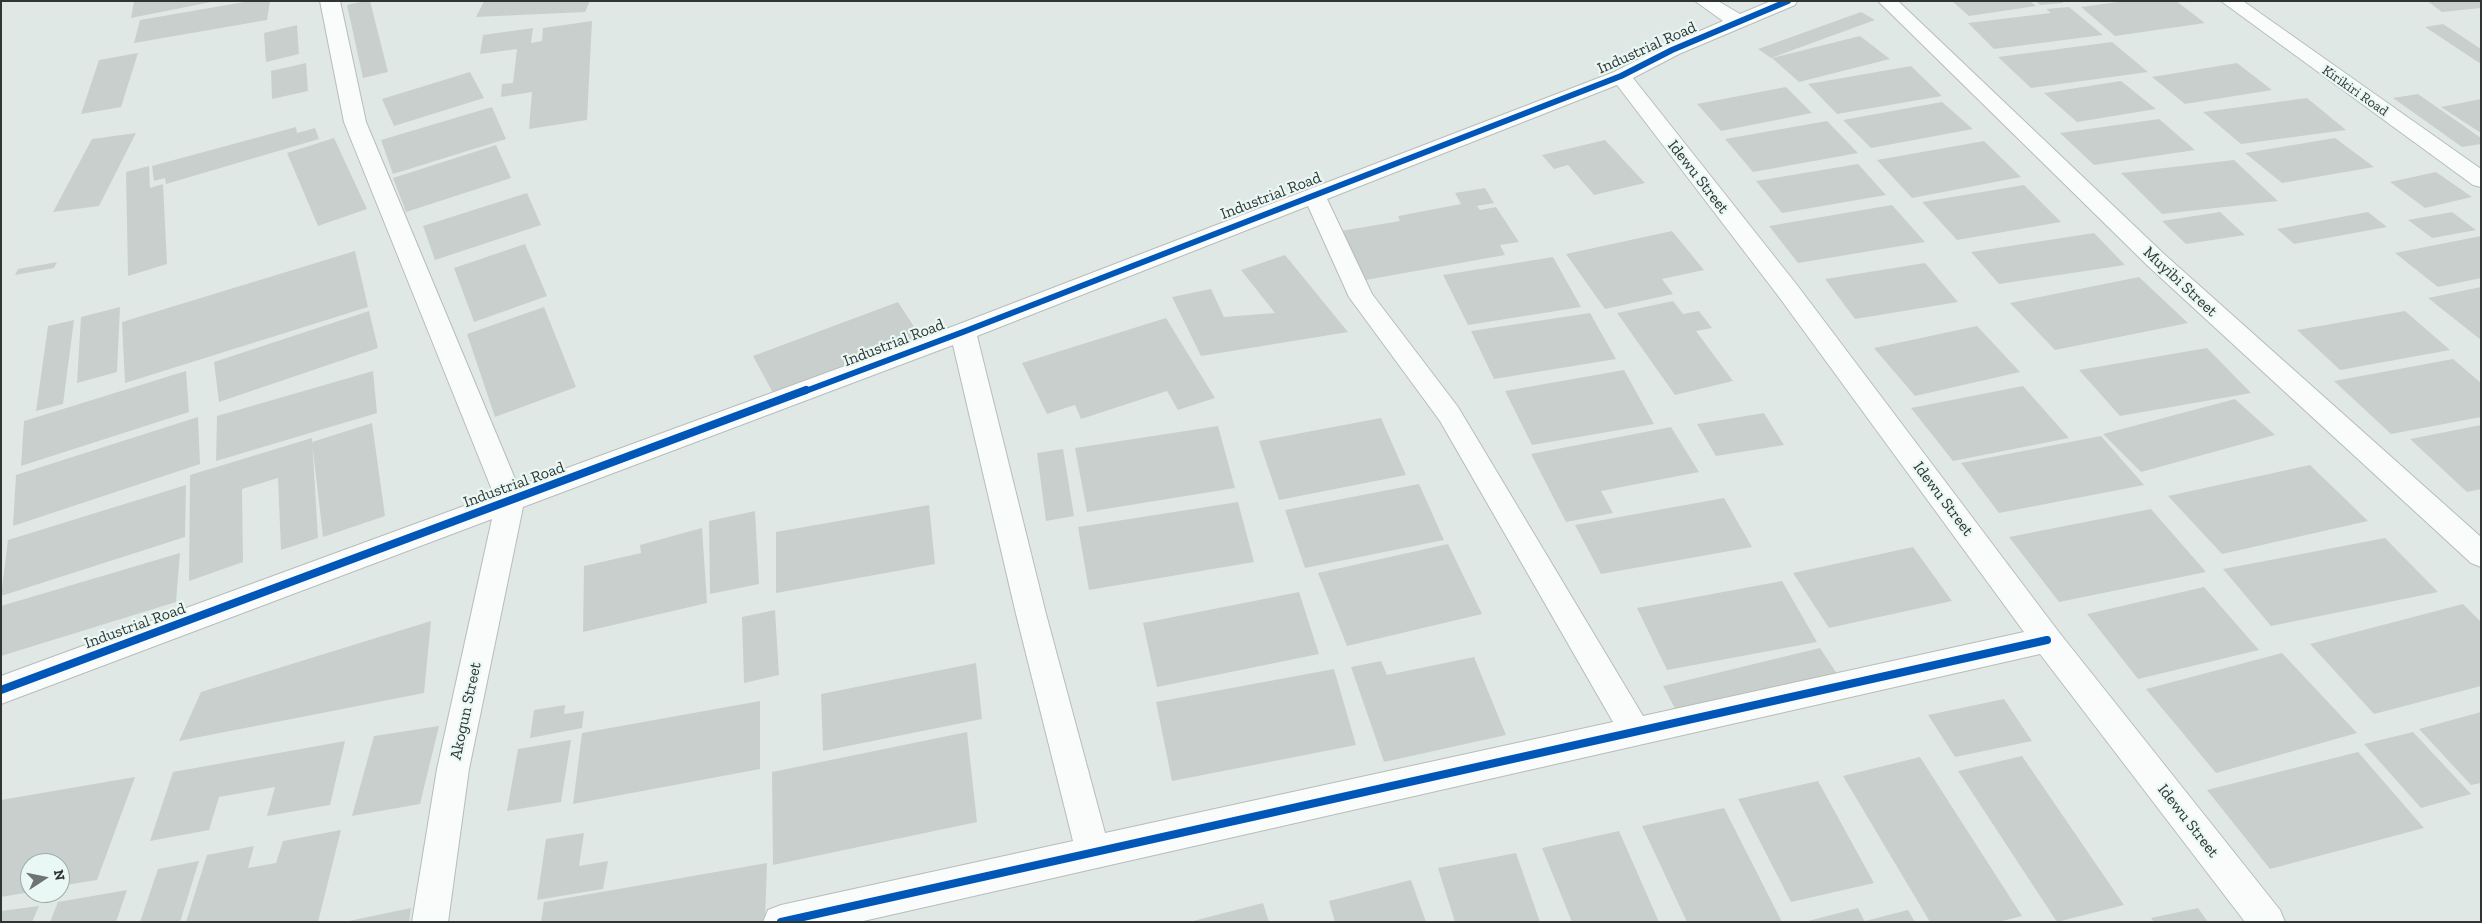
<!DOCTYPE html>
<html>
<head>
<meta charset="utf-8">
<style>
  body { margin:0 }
  #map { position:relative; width:2482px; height:923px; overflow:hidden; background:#e0e8e6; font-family:"Zilla Slab",serif }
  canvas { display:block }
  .frame { position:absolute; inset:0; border:2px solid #2f3533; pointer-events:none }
  .north { position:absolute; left:20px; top:853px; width:50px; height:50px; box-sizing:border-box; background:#e9f8f4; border:1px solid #9faaa7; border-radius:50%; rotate:79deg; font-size:14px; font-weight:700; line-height:20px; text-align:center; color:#2f3533 }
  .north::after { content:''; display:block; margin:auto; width:18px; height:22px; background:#6d7472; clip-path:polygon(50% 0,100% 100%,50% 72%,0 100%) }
</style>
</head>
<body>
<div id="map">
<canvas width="2482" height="923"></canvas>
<div class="frame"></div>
<div class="north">N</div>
</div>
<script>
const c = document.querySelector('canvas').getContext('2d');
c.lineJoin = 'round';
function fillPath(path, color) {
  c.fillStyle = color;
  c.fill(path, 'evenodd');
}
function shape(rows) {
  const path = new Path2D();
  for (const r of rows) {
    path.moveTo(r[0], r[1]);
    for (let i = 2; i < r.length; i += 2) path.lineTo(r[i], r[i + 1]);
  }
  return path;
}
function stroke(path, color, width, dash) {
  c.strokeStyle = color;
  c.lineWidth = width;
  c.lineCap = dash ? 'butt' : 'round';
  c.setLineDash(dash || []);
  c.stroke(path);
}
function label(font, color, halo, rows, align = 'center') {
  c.font = font + ' "Zilla Slab",serif';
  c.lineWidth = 4.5;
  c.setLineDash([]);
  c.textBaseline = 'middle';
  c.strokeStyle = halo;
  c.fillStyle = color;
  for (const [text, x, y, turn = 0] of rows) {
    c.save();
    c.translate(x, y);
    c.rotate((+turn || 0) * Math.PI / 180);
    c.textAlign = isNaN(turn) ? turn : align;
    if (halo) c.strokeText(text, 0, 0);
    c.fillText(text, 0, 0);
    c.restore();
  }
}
const building = shape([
  [134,1,211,1,211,2,131,18],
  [250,1,270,1,267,20,134,43,140,20],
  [364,1,370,1,388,72,363,78,347,5],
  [484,1,590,1,585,12,476,17],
  [1952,1,2030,1,2036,6,1969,16],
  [2036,1,2063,1,2063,3,2040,5],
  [2125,1,2176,1,2205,23,2115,36,2081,7],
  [2427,1,2481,1,2481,8,2442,12],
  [2069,7,2103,35,1994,49,1968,23,2051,13,2046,9],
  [1861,12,1875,20,1771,58,1758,49],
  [592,21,587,120,529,129,532,92,501,97,502,84,513,83,517,49,480,54,483,35,533,28,531,43,542,41,543,28],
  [2443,24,2481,49,2481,64,2425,27],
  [297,25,299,54,266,62,264,33],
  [1860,36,1890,59,1799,82,1772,58],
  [2112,42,2148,72,2031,88,1998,57],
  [138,53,121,107,81,114,99,60],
  [306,63,308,91,272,99,271,71],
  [2237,63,2272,90,2185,104,2152,77],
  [1911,66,1942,96,1837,114,1808,84],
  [470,72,484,98,394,126,382,99],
  [2121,81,2156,109,2077,122,2044,93],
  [1786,87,1812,113,1721,131,1697,104],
  [2418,94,2481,138,2481,144,2462,147,2393,98],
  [2307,98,2346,130,2241,144,2203,112],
  [2481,99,2481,133,2441,107],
  [1942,102,1973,129,1871,148,1843,120],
  [492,107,506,139,393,174,381,140],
  [2159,119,2195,150,2094,165,2060,133],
  [1827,121,1858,153,1753,172,1725,139],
  [296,127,297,133,315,128,319,139,166,184,165,178,154,181,152,166],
  [136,133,99,206,53,212,92,139],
  [334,138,367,209,318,226,287,153],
  [2335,138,2374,167,2282,183,2245,153],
  [1605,140,1645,183,1594,195,1568,165,1554,169,1542,155],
  [1984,141,2021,177,1912,198,1877,160],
  [496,145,511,178,406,212,393,178],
  [2234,160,2278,201,2162,214,2121,173],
  [1858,164,1886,195,1782,213,1756,181],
  [149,166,150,188,163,184,167,264,128,276,126,172],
  [2436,172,2472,197,2425,208,2390,182],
  [2024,185,2061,222,1957,240,1922,202],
  [1485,188,1494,203,1477,206,1480,210,1496,207,1519,242,1500,245,1505,255,1360,281,1335,232,1400,221,1398,216,1461,204,1455,193],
  [527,193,541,225,435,260,423,226],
  [1892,205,1925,242,1798,263,1769,226],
  [2220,212,2245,235,2186,244,2162,221],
  [2368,212,2387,227,2294,244,2277,229],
  [2452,212,2476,230,2432,238,2408,220],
  [1672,231,1704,270,1662,279,1673,294,1605,309,1566,254],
  [2094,233,2125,265,1999,284,1971,252],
  [2481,236,2481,278,2438,287,2395,253],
  [525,244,547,296,474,322,454,268],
  [355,251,368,307,125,383,122,322],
  [1285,255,1348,332,1201,356,1172,297,1211,289,1224,317,1275,313,1241,270],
  [1553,257,1581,307,1468,325,1443,275],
  [57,262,54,268,15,275,18,269],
  [1925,263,1958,302,1855,319,1825,279],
  [2139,277,2188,323,2055,350,2010,303],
  [2481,287,2481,340,2428,298],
  [1673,301,1683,314,1699,311,1712,328,1696,331,1733,381,1675,395,1617,313],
  [898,302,920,336,773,393,753,356],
  [120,307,117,372,77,383,81,317],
  [544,307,576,387,495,417,467,334],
  [369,311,378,348,219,402,214,362],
  [2405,311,2450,350,2340,370,2297,330],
  [1590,313,1616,359,1494,379,1471,331],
  [1166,318,1215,398,1178,410,1167,391,1081,419,1075,405,1047,414,1022,363],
  [74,320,63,404,36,411,48,326],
  [1977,326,2020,372,1915,396,1874,348],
  [2207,348,2251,393,2120,416,2079,370],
  [2453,359,2481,383,2481,417,2391,434,2334,381],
  [1624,370,1654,424,1532,445,1505,391],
  [186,371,189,412,21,466,24,421],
  [373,371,377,413,216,461,217,416],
  [2023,386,2069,438,1953,461,1911,408],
  [2235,399,2275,435,2141,472,2103,434],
  [1764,413,1784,445,1716,456,1697,424],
  [198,417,200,464,13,526,16,475],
  [1381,418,1406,475,1279,500,1259,441],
  [372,423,385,516,323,537,312,442],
  [2481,425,2481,489,2467,492,2410,439],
  [1218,426,1235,488,1087,512,1075,448],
  [1671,427,1699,472,1601,491,1613,513,1566,522,1531,454],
  [2101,436,2144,485,1999,513,1961,463],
  [312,438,318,538,281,550,278,478,242,489,243,562,189,581,190,475],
  [1063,449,1074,516,1046,521,1037,453],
  [2310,465,2368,521,2222,554,2168,496],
  [1419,484,1444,540,1305,568,1285,510],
  [186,485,185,537,1,596,8,540],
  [1724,498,1752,547,1601,574,1575,525],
  [1238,502,1254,562,1089,590,1078,527],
  [929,505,935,564,776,593,776,532],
  [2151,509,2206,572,2059,602,2009,537],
  [755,511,759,584,710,594,709,521],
  [702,528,707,603,583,632,584,566,641,553,640,545],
  [2385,538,2438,592,2271,626,2223,569],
  [1448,544,1482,614,1347,646,1318,573],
  [1913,547,1952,601,1829,628,1793,573],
  [180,553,176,602,1,656,1,606],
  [1782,581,1817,642,1667,670,1637,608],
  [2204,587,2259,650,2138,679,2087,614],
  [1299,592,1319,654,1157,687,1143,623],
  [2463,604,2481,622,2481,686,2374,714,2310,644],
  [775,610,779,675,744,683,742,617],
  [431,621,424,693,179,741,201,692],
  [1820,648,1839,677,1679,716,1663,686],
  [2282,653,2357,733,2216,773,2146,689],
  [1474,657,1506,735,1384,762,1351,667,1381,661,1387,675],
  [976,663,982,719,823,751,821,694],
  [1334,669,1356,745,1172,781,1156,702],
  [2004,699,2032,741,1955,757,1928,715],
  [760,701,760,769,573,804,582,733],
  [565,705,564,714,584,711,582,728,530,738,534,710],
  [2481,712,2481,783,2471,785,2419,729],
  [439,726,420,804,352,816,374,736],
  [967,732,977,822,773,865,772,772],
  [2413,732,2471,794,2421,808,2364,744],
  [571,740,561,802,507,811,518,749],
  [345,741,330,805,267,816,275,787,219,797,209,830,150,841,173,772],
  [2358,752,2424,828,2270,869,2207,790],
  [2022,756,2124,905,2057,922,1958,771],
  [1920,757,2022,916,1999,922,1930,922,1843,776],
  [135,777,97,880,60,886,60,863,30,863,30,892,1,897,1,800],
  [1818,781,1874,883,1791,902,1738,799],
  [1724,808,1782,922,1687,922,1642,826],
  [341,830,318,922,186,922,207,855,254,846,248,868,276,863,283,841],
  [1619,831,1659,922,1572,922,1542,848],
  [584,833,579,866,608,861,603,889,537,900,546,839],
  [1516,853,1540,922,1455,922,1438,868],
  [199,861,180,922,140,922,158,869],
  [767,863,765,922,541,922,544,902],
  [1411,880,1426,922,1335,922,1329,901],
  [127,890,116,922,50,922,58,902],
  [1263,903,1269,922,1193,922,1193,921],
  [39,906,32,922,1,922,1,911],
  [411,908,409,922,349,922,349,921],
  [1858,908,1865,922,1809,922,1808,921],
  [2198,908,2208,922,2154,922,2151,918],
  [1908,910,1915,922,1866,922,1865,921]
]);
const minor = shape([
  [320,1,340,1,366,122,518,486,954,326,1614,72,1665,46,1723,21,1695,1,1718,1,1740,14,1771,1,1797,1,1795,5,1679,54,1633,78,1797,285,2058,631,2280,910,2285,922,2245,922,2040,654,859,922,763,922,768,910,781,905,1073,841,1016,614,953,345,523,507,469,769,448,922,412,922,437,769,492,519,1,704,1,676,494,495,344,122,320,1],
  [1617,85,1779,297,2024,632,1643,716,1458,407,1372,294,1327,199,1617,85],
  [1308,206,1349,297,1440,421,1613,722,1105,833,1046,614,977,336,1308,206],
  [1878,1,1898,1,2164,254,2481,537,2481,567,2471,563,2148,266,1878,1]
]);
const secondary = shape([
  [2221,1,2243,1,2481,169,2481,187,2473,185,2221,1]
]);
const cyclewayFar1 = shape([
  [803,392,963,332,1621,76,1672,50,1788,1]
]);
const cycleway = shape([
  [1,690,806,390],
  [781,922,2047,640]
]);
const farStreetnames = [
  ["Kirikiri Road",2355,91,35]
];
const streetNames = [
  ["Industrial Road",1647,48,-24],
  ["Idewu Street",1698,177,52],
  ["Industrial Road",1271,196,-21],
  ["Muyibi Street",2180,282,43],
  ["Industrial Road",894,343,-21],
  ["Industrial Road",514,485,-20],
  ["Idewu Street",1943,499,53],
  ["Industrial Road",135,626,-20],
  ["Akogun Street",466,711,-78],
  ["Idewu Street",2188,821,52]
];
fillPath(building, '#c9cfcd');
stroke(minor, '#b6bdbb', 2);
stroke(secondary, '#b6bdbb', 2);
fillPath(minor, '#fafcfb');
fillPath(secondary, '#fafcfb');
stroke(cyclewayFar1, '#0057b8', 6);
stroke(cycleway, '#0057b8', 8);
label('14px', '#2f3533', '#e9f8f4', farStreetnames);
label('16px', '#2f3533', '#e9f8f4', streetNames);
</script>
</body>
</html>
